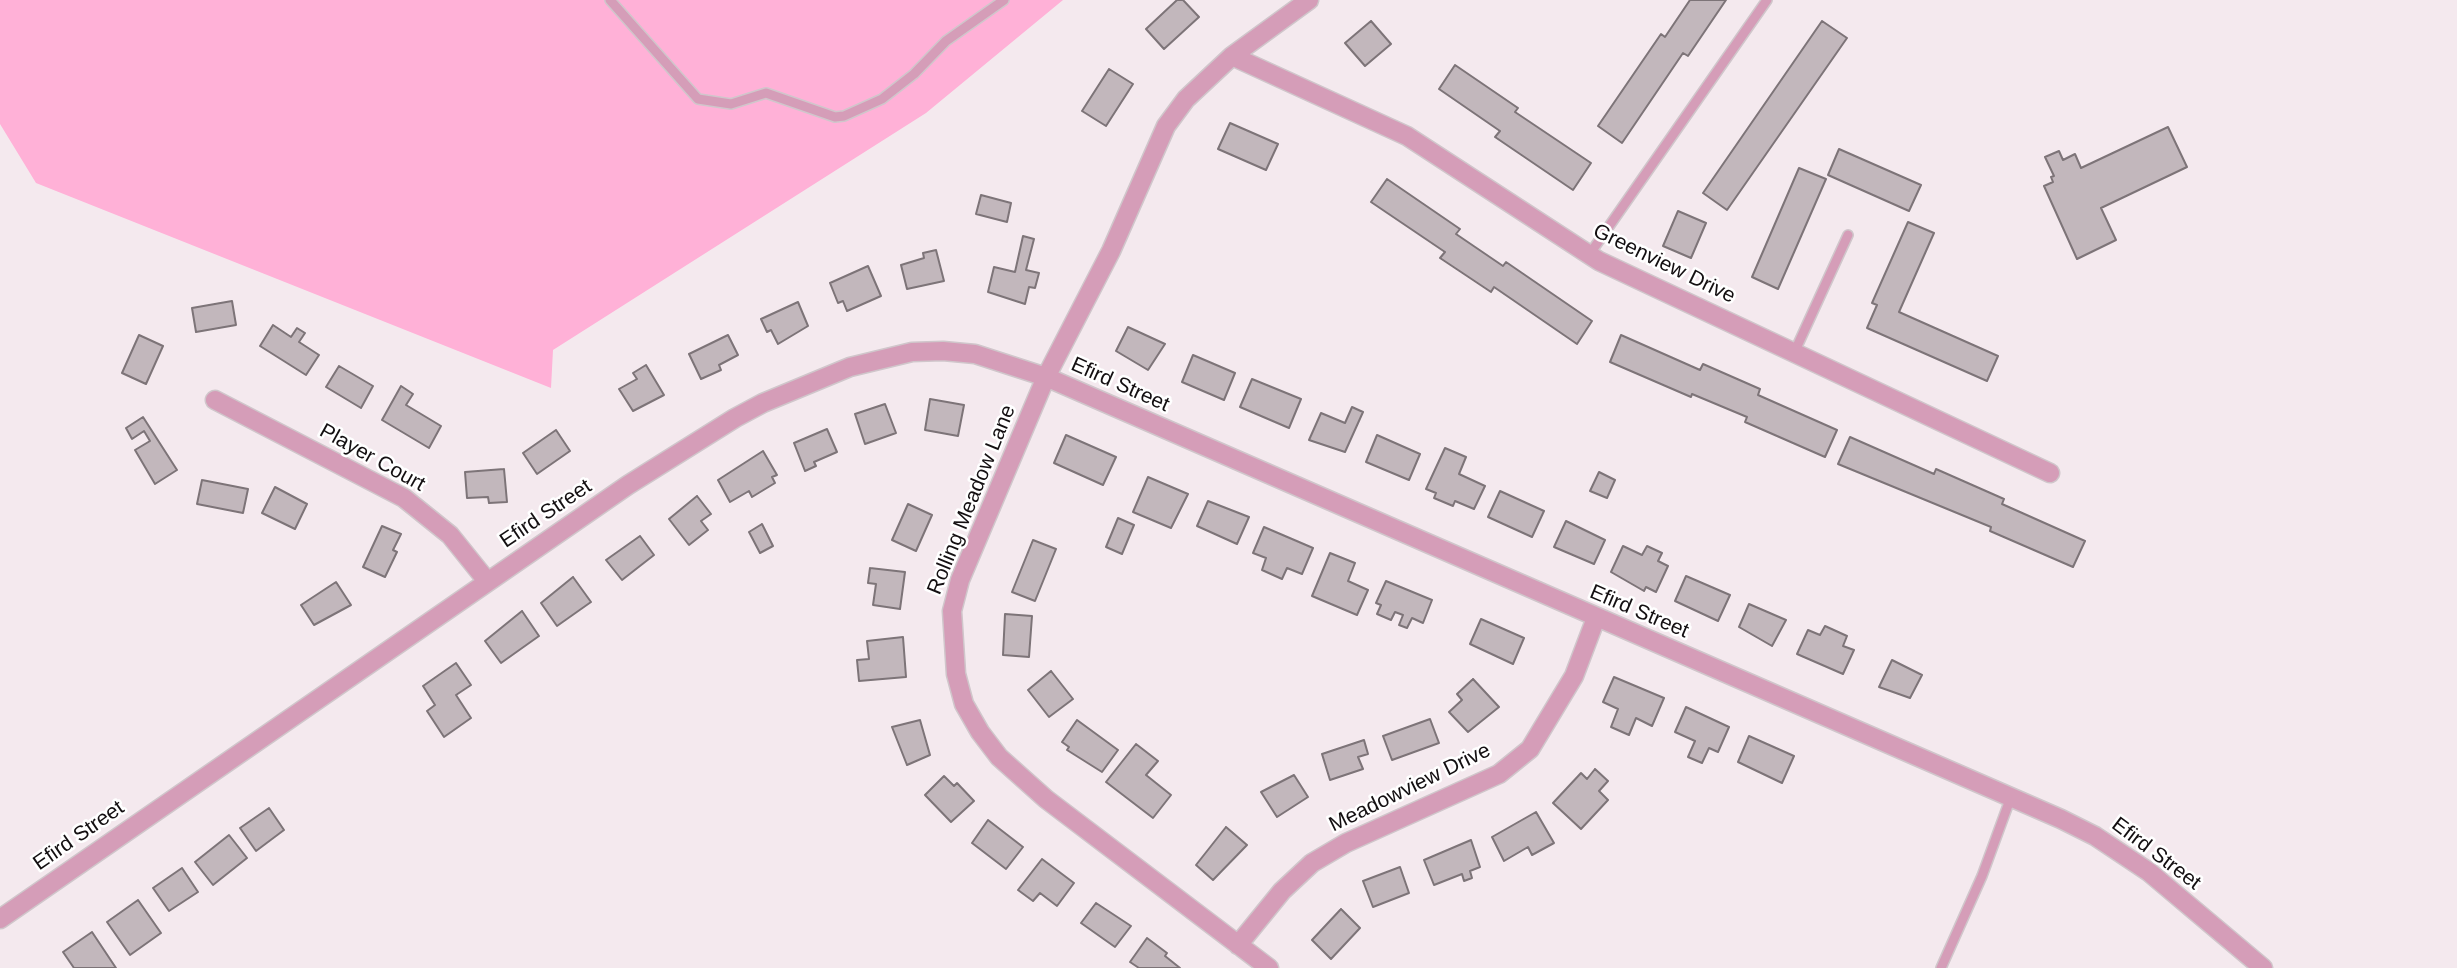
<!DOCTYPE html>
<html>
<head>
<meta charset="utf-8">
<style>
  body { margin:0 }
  canvas { display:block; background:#f4e9ee }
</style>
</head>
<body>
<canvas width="2457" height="968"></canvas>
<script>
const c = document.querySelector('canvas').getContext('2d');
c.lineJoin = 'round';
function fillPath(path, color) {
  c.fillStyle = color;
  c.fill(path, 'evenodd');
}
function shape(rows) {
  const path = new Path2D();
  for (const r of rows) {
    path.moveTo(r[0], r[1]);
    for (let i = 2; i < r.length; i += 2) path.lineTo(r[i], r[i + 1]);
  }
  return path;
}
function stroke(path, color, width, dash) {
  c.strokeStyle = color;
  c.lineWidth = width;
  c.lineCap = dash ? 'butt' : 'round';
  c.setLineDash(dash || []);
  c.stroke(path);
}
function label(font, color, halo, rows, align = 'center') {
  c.font = font + ' Helvetica,sans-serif';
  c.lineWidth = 5;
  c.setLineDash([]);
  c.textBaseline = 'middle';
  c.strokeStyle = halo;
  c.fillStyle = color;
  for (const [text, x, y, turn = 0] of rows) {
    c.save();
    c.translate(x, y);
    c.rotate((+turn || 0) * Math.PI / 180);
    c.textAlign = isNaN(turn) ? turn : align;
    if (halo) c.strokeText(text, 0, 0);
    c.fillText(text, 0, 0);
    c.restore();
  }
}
const green = shape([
  [0,0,1063,0,926,113,553,350,551,388,36,183,0,124]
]);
const building = shape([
  [1177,0,1183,0,1199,17,1164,49,1146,29,1177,0],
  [1690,0,1726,0,1688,56,1683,53,1622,143,1598,126,1661,34,1665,37,1690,0],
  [1371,21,1391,44,1365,66,1345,43,1371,21],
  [1822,21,1847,38,1727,210,1703,193,1822,21],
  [1455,65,1518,108,1515,112,1591,163,1573,190,1495,137,1500,131,1439,89,1455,65],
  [1109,69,1133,84,1106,126,1082,111,1109,69],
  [1230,123,1278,144,1266,170,1218,149,1230,123],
  [2168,127,2187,167,2101,208,2116,240,2077,259,2044,186,2053,182,2051,177,2054,176,2045,157,2059,151,2063,160,2075,154,2081,168,2168,127],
  [1839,149,1921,185,1909,211,1828,175,1839,149],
  [1799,168,1826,179,1778,289,1752,277,1799,168],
  [1387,179,1460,229,1456,234,1503,266,1506,262,1592,321,1577,344,1494,287,1491,292,1440,258,1445,252,1371,202,1387,179],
  [981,195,1011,203,1007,222,976,214,981,195],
  [1678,211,1706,223,1691,258,1663,246,1678,211],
  [1908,222,1934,233,1899,312,1998,356,1987,381,1867,328,1877,305,1872,303,1908,222],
  [1023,236,1034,239,1026,270,1039,273,1035,288,1029,287,1025,304,988,292,994,267,1015,272,1023,236],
  [936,250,944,281,907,289,901,265,924,258,923,253,936,250],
  [868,266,881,296,847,311,843,301,838,303,830,283,868,266],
  [232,301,236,325,196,332,192,308,232,301],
  [798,302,808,326,778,344,771,330,767,332,761,319,798,302],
  [273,325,291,337,297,328,305,333,299,342,319,355,306,375,260,346,273,325],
  [1128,327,1165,344,1148,370,1116,351,1128,327],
  [139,335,163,346,146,384,122,373,139,335],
  [728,335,738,355,719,365,721,370,701,379,689,354,728,335],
  [1621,335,1700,370,1703,364,1760,389,1758,395,1837,430,1825,457,1745,422,1747,417,1692,394,1691,397,1610,362,1621,335],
  [1193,355,1235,373,1224,400,1182,382,1193,355],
  [646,365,664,395,633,411,619,389,637,379,633,373,646,365],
  [339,366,373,386,361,408,326,387,339,366],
  [1252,379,1301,399,1289,428,1240,407,1252,379],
  [401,386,413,394,406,405,441,426,429,448,382,420,401,386],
  [930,399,964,405,958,436,925,430,930,399],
  [885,404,896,433,865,444,855,414,885,404],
  [1352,407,1363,412,1345,452,1309,440,1321,413,1345,423,1352,407],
  [143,417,177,470,155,484,135,450,150,441,144,431,132,439,126,428,143,417],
  [827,429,837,452,814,462,816,466,805,471,794,443,827,429],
  [556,430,570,451,537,474,523,453,556,430],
  [1066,435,1116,457,1103,485,1054,463,1066,435],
  [1377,435,1420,454,1409,480,1366,462,1377,435],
  [1850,437,1934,474,1936,469,2004,499,2002,504,2085,541,2073,567,1990,531,1991,527,1838,464,1850,437],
  [1445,448,1466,457,1459,474,1485,486,1474,509,1455,501,1453,506,1434,498,1436,493,1426,489,1445,448],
  [763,451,777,475,772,477,775,483,752,497,749,491,730,502,718,480,763,451],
  [504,469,507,502,489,503,488,497,467,498,465,472,504,469],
  [1599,472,1615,480,1607,498,1590,491,1599,472],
  [1148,477,1188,494,1171,528,1133,512,1148,477],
  [202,480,248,489,243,513,197,504,202,480],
  [275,487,307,504,295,529,262,513,275,487],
  [1500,491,1544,511,1532,537,1488,517,1500,491],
  [697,496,711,514,701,521,708,530,689,545,669,519,697,496],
  [1208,501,1249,517,1237,544,1197,526,1208,501],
  [908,504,932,515,916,551,892,540,908,504],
  [1118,518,1134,525,1122,554,1106,547,1118,518],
  [1566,521,1605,540,1594,564,1554,547,1566,521],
  [762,524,773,546,760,553,749,532,762,524],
  [382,526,401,534,393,550,397,552,385,577,363,567,382,526],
  [1264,527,1313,548,1302,574,1287,568,1282,579,1262,570,1266,558,1253,553,1264,527],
  [640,536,654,555,622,580,606,560,640,536],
  [1033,540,1056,549,1035,601,1012,592,1033,540],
  [1623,546,1642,555,1647,546,1662,553,1658,561,1668,566,1656,592,1646,587,1644,591,1611,572,1623,546],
  [1330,553,1355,563,1348,581,1368,590,1357,615,1312,596,1330,553],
  [870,568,905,572,900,609,873,605,876,584,868,583,870,568],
  [1686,576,1730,595,1718,621,1675,601,1686,576],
  [573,577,591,602,557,626,541,603,573,577],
  [1386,581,1432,600,1423,623,1412,618,1407,628,1399,625,1403,615,1395,612,1391,620,1377,614,1381,605,1376,603,1386,581],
  [336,582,351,605,314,625,301,605,336,582],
  [1749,604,1786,620,1772,646,1739,627,1749,604],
  [522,611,539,636,501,663,485,641,522,611],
  [1005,614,1032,616,1029,657,1003,655,1005,614],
  [1481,619,1524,638,1513,664,1470,644,1481,619],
  [1825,626,1847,636,1843,646,1854,650,1843,674,1797,654,1808,630,1820,635,1825,626],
  [903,637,906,677,859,681,857,660,869,659,867,641,903,637],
  [1892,660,1922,675,1910,698,1879,687,1892,660],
  [456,663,471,685,456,695,471,718,444,737,427,711,435,705,423,686,456,663],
  [1051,671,1073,699,1049,717,1028,690,1051,671],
  [1614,677,1664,698,1652,726,1636,718,1629,735,1611,727,1618,709,1603,702,1614,677],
  [1473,679,1499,707,1468,732,1449,712,1462,700,1457,694,1473,679],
  [1686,707,1729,727,1718,752,1709,748,1702,763,1688,757,1695,741,1675,732,1686,707],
  [1430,719,1439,743,1392,760,1383,736,1430,719],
  [920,720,930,755,907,765,892,727,920,720],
  [1077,720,1118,750,1102,772,1067,750,1069,747,1062,742,1077,720],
  [1749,736,1794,756,1782,783,1738,762,1749,736],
  [1364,740,1368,754,1358,757,1363,769,1330,780,1322,754,1364,740],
  [1136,744,1158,761,1146,775,1171,795,1153,818,1106,782,1136,744],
  [1595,769,1608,781,1599,791,1608,800,1581,829,1553,803,1581,773,1587,779,1595,769],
  [1294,775,1308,797,1277,817,1261,792,1294,775],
  [944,776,954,786,957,783,974,801,951,822,925,795,944,776],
  [269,808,284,830,256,851,240,828,269,808],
  [1536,812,1554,843,1532,855,1528,847,1504,861,1492,837,1536,812],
  [988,820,1023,847,1006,869,972,843,988,820],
  [1226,827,1247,845,1213,880,1196,865,1226,827],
  [229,835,247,858,213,885,195,862,229,835],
  [1471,840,1480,867,1470,871,1472,878,1464,881,1462,874,1434,885,1424,860,1471,840],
  [1042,859,1074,883,1057,906,1040,893,1033,901,1018,890,1042,859],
  [1400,867,1409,893,1373,907,1363,881,1400,867],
  [182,868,198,892,169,911,153,888,182,868],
  [138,900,161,933,130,955,107,922,138,900],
  [1096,903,1131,926,1115,947,1081,923,1096,903],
  [1341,909,1360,928,1331,959,1312,940,1341,909],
  [92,932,116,968,74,968,63,952,92,932],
  [1147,938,1167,953,1165,956,1180,968,1139,968,1130,962,1147,938]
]);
const service = shape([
  [610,0,698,99,731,104,766,93,835,117,844,116,882,99,914,74,946,41,1004,0],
  [1589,255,1767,0],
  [1794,353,1848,235],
  [1941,968,1982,876,2011,797]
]);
const minor = shape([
  [1232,56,1407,136,1599,261,2050,473],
  [215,400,404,498,450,535,487,581],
  [0,919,628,485,735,418,763,403,850,367,912,352,943,351,975,354,1046,377,2061,819,2095,836,2149,872,2263,968],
  [1238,945,1282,891,1312,863,1346,843,1499,774,1530,749,1574,676,1596,618],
  [1269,968,1046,799,999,757,980,732,964,704,956,674,952,611,960,580,1046,377,1111,251,1166,126,1186,99,1232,56,1309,0]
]);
const streetNames = [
  ["Greenview Drive",1664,264,26],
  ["Efird Street",1120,385,24],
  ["Player Court",372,458,29],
  ["Rolling Meadow Lane",972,500,-68],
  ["Efird Street",546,514,-34],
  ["Efird Street",1639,612,23],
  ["Meadowview Drive",1410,788,-26],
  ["Efird Street",79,836,-35],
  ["Efird Street",2156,854,37]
];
fillPath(green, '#ffb1d7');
fillPath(building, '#c2b7bc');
stroke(building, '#7d7478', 2);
stroke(service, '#d0c6cb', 12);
stroke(minor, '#d0c6cb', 21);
stroke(service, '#d59db8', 9);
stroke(minor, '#d59db8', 18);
label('21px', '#130f11', '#fff', streetNames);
</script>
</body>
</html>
